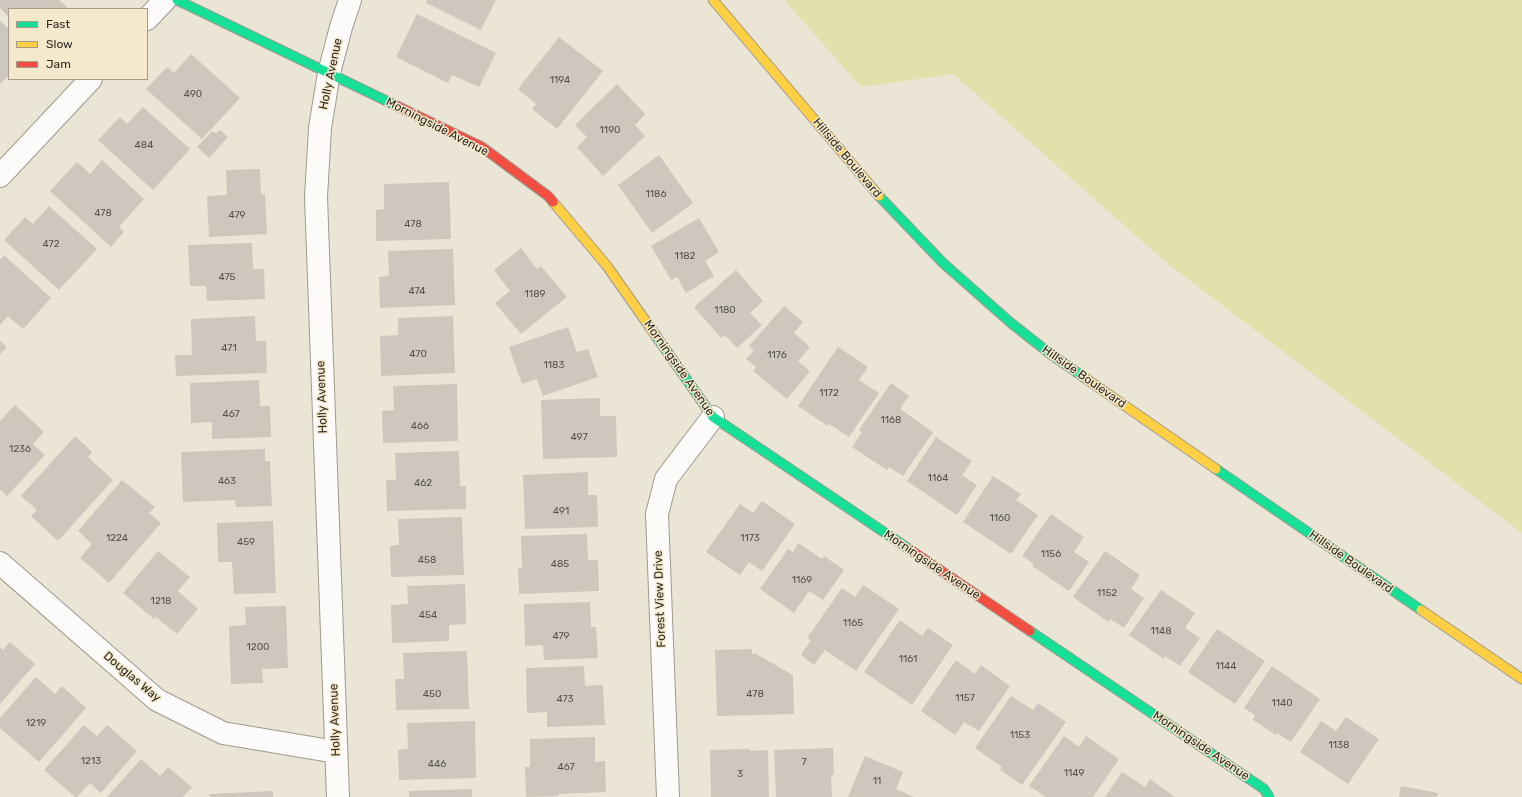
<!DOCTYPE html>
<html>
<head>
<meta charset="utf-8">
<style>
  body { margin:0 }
  #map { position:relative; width:1522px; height:797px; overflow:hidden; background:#ebe5d6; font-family:Rubik,sans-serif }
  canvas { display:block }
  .legend { position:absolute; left:8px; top:8px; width:140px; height:72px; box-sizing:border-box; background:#f4e9cd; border:1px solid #a59d88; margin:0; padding:5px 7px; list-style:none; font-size:12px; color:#2f2b21 }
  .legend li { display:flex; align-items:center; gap:8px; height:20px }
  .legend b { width:20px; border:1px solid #a59d88 }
</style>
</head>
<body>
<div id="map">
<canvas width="1522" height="797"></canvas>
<ul class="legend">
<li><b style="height:5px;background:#16e098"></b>Fast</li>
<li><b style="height:5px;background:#ffcf43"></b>Slow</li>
<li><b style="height:5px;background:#f24e42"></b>Jam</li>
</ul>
</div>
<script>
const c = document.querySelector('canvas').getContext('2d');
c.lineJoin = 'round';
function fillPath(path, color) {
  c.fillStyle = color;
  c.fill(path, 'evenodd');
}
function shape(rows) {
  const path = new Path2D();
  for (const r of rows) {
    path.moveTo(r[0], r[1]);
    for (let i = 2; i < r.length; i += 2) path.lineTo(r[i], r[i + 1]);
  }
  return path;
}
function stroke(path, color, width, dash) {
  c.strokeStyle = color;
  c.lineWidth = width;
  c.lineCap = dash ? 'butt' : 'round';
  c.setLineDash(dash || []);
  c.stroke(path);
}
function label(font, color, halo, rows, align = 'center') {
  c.font = font + ' Rubik,sans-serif';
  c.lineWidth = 3;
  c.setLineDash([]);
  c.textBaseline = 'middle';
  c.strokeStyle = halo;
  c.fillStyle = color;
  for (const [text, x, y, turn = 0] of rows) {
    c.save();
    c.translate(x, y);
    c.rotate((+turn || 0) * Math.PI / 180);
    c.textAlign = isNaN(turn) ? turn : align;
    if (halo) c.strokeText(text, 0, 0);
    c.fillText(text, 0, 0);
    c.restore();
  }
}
const green = shape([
  [784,0,1522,0,1522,533,1168,264,953,74,861,87]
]);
const building = shape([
  [0,0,59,0,67,7,65,9,9,9,9,17,0,8],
  [427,0,496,0,481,30,426,3],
  [417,14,496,53,479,87,452,75,448,83,396,57],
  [0,21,9,29,9,62,8,63,9,75,0,84],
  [559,37,603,71,557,129,532,109,536,104,518,89],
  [191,54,240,98,202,139,146,89,167,67,174,73],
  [617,84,645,114,635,125,645,136,603,176,577,147,587,137,575,125],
  [143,107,190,149,153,190,98,140,120,117,127,124],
  [220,130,228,137,209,158,197,147,212,131,216,133],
  [659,155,693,203,652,233,618,185],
  [102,160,144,199,119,227,124,232,111,247,50,191,77,162,90,174],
  [260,169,261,194,265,194,267,234,209,237,207,196,227,195,226,170],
  [449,182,451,239,376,241,376,210,384,209,384,184],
  [49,206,97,249,59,290,4,240,25,217,33,224],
  [699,218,719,252,705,261,714,276,686,293,677,277,671,280,651,246],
  [252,243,253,269,264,269,265,299,207,301,206,286,190,286,188,245],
  [521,248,537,269,541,266,567,297,521,334,495,303,510,291,494,270],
  [453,249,455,305,380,308,379,277,389,276,388,251],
  [4,255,51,298,23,329,8,316,0,325,0,260],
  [736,270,763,301,750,313,762,325,737,348,725,335,721,338,694,307],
  [784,306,803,322,794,333,810,347,798,361,810,371,787,399,753,371,756,367,746,359,754,350,749,346],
  [255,316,256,341,266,341,267,373,176,376,175,355,192,355,191,319],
  [453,316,455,373,381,376,380,336,398,335,398,318],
  [568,327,577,352,588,349,598,377,543,396,537,379,522,384,509,347],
  [0,341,7,347,0,354],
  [838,347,868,367,859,380,879,393,849,437,829,424,828,426,798,406],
  [259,380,260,406,270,406,271,437,212,439,212,422,191,423,190,383],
  [891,383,909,396,900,409,933,432,903,476,889,467,887,470,852,447,862,432,859,430],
  [457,384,458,441,383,443,382,411,394,410,393,386],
  [600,398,600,416,616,416,617,457,543,459,541,400],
  [15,405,44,432,33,444,45,455,7,496,0,489,0,421],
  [75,436,92,452,88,457,113,480,58,541,31,516,37,510,21,496],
  [936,437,972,461,962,475,977,485,957,515,907,481],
  [265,449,265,461,270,461,272,506,236,507,235,500,183,502,181,452],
  [459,451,460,486,466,486,466,509,387,511,386,480,396,480,395,453],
  [588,472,588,495,597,495,598,527,525,529,523,475],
  [993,476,1021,494,1016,500,1038,515,1011,554,963,522],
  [122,480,155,507,149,513,161,523,109,583,80,558,92,544,78,531],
  [762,501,795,524,762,571,749,562,740,575,706,552,740,504,753,513],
  [1051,514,1084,537,1074,552,1089,562,1069,591,1032,566,1034,564,1022,556],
  [462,517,464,575,391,577,390,546,399,545,398,519],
  [273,521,276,593,234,594,232,562,218,562,217,523],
  [587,534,588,560,598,560,599,591,519,594,518,568,522,568,521,536],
  [798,543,822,559,824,556,844,570,823,600,809,591,794,613,760,589,788,549,793,552],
  [158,551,190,577,178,591,198,609,177,634,156,617,154,619,123,593],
  [1105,551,1140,575,1131,589,1144,598,1124,628,1110,619,1108,622,1073,597],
  [465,584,466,624,449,625,449,641,392,643,391,605,408,604,407,586],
  [863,585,899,609,856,671,825,650,814,665,801,655,811,640,807,638,842,588,855,597],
  [1161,590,1195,613,1185,628,1200,638,1180,666,1165,656,1164,659,1129,635],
  [590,602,591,627,596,627,598,658,544,660,543,645,525,646,524,604],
  [286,606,288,668,262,669,263,683,231,684,229,626,246,625,245,607],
  [900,620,922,636,928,628,953,645,912,705,864,672],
  [1217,629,1265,661,1235,704,1188,672],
  [10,642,35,664,0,704,0,647,3,650],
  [752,649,752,654,756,654,793,675,794,714,717,716,715,650],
  [467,651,469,709,396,710,395,679,404,679,403,653],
  [956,660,975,674,981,665,1010,686,979,731,964,722,955,735,921,711],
  [584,666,585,686,603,685,605,725,547,727,547,712,527,713,526,668],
  [1272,666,1320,699,1291,742,1277,733,1276,735,1253,720,1255,715,1244,708],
  [36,677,55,694,62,686,86,708,39,762,0,728,0,718],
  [1011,696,1033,710,1038,703,1066,722,1022,785,1000,770,1002,767,975,748],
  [1346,717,1379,739,1348,784,1300,752,1321,721,1336,731],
  [475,721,476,778,399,780,398,750,408,749,407,723],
  [84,725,97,736,107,725,137,751,101,793,90,783,77,797,75,797,44,770],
  [1064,736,1079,747,1086,736,1119,759,1093,797,1046,797,1029,786],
  [595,737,595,762,605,761,606,792,558,794,559,796,526,797,525,767,530,767,530,739],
  [833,748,834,775,831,775,832,797,776,797,774,750],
  [750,749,750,751,768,750,769,797,711,797,710,750],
  [865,756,903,772,896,789,914,797,848,797],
  [141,759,160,776,168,767,192,787,183,797,107,797],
  [1122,772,1145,787,1150,779,1175,797,1105,797],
  [1401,786,1438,793,1437,797,1399,797],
  [472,789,472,797,409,797,409,791],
  [273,791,273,797,210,797,209,794]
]);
const street = shape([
  [147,19,165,0],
  [0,176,91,79],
  [0,563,157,700,223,733,336,752],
  [338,797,316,197,320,128,329,73,341,27,350,0],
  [668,797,657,514,666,479,713,417]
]);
const fast = shape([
  [177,0,397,106],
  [879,196,943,263,1011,323,1049,353,1085,378],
  [656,336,713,417,909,549],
  [1216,469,1421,610],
  [1030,631,1264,789,1269,797]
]);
const slow = shape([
  [713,0,879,196],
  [553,202,607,266,656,336],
  [1085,378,1216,469],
  [1421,610,1522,679]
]);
const jam = shape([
  [397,106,482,147,548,196,553,202],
  [909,549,1030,631]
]);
const numberNames = [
  ["1194",560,80],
  ["490",193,94],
  ["1190",610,130],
  ["484",144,145],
  ["1186",656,194],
  ["478",103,213],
  ["479",237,215],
  ["478",413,224],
  ["472",51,244],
  ["1182",685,256],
  ["475",227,277],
  ["474",417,291],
  ["1189",535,294],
  ["1180",725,310],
  ["471",229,348],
  ["470",418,354],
  ["1176",777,355],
  ["1183",554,365],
  ["1172",829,393],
  ["467",231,414],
  ["1168",891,420],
  ["466",420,426],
  ["497",579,437],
  ["1236",20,449],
  ["1164",938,478],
  ["463",227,481],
  ["462",423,483],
  ["491",561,511],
  ["1160",1000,518],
  ["1224",117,538],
  ["1173",750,538],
  ["459",246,542],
  ["1156",1051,554],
  ["458",427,560],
  ["485",560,564],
  ["1169",802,580],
  ["1152",1107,593],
  ["1218",161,601],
  ["454",428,615],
  ["1165",853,623],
  ["1148",1161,631],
  ["479",561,636],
  ["1200",258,647],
  ["1161",908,659],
  ["1144",1226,666],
  ["450",432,694],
  ["478",755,694],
  ["1157",965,698],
  ["473",565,699],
  ["1140",1282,703],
  ["1219",36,723],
  ["1153",1020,735],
  ["1138",1339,745],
  ["1213",91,761],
  ["7",804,762],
  ["446",437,764],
  ["467",566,767],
  ["1149",1074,773],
  ["3",740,774],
  ["11",877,781]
];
const streetNames = [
  ["Holly Avenue",331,74,-78],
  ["Morningside Avenue",437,127,27],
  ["Hillside Boulevard",847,158,50],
  ["Morningside Avenue",679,368,55],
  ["Hillside Boulevard",1084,377,35],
  ["Holly Avenue",322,397,-92],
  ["Hillside Boulevard",1351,562,35],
  ["Morningside Avenue",932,565,34],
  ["Forest View Drive",660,599,-92],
  ["Douglas Way",132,677,40],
  ["Holly Avenue",335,720,-92],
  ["Morningside Avenue",1201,746,34]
];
fillPath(green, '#e1e1ac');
fillPath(building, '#cec7bd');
stroke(street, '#9f9a8f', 24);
stroke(fast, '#9f9a8f', 11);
stroke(slow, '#9f9a8f', 11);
stroke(jam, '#9f9a8f', 11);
stroke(street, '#fcfbf9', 22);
stroke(fast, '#16e098', 9);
stroke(slow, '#ffcf43', 9);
stroke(jam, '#f24e42', 9);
label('10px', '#575248', null, numberNames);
label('12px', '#2f2b21', '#f4e9cd', streetNames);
</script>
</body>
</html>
